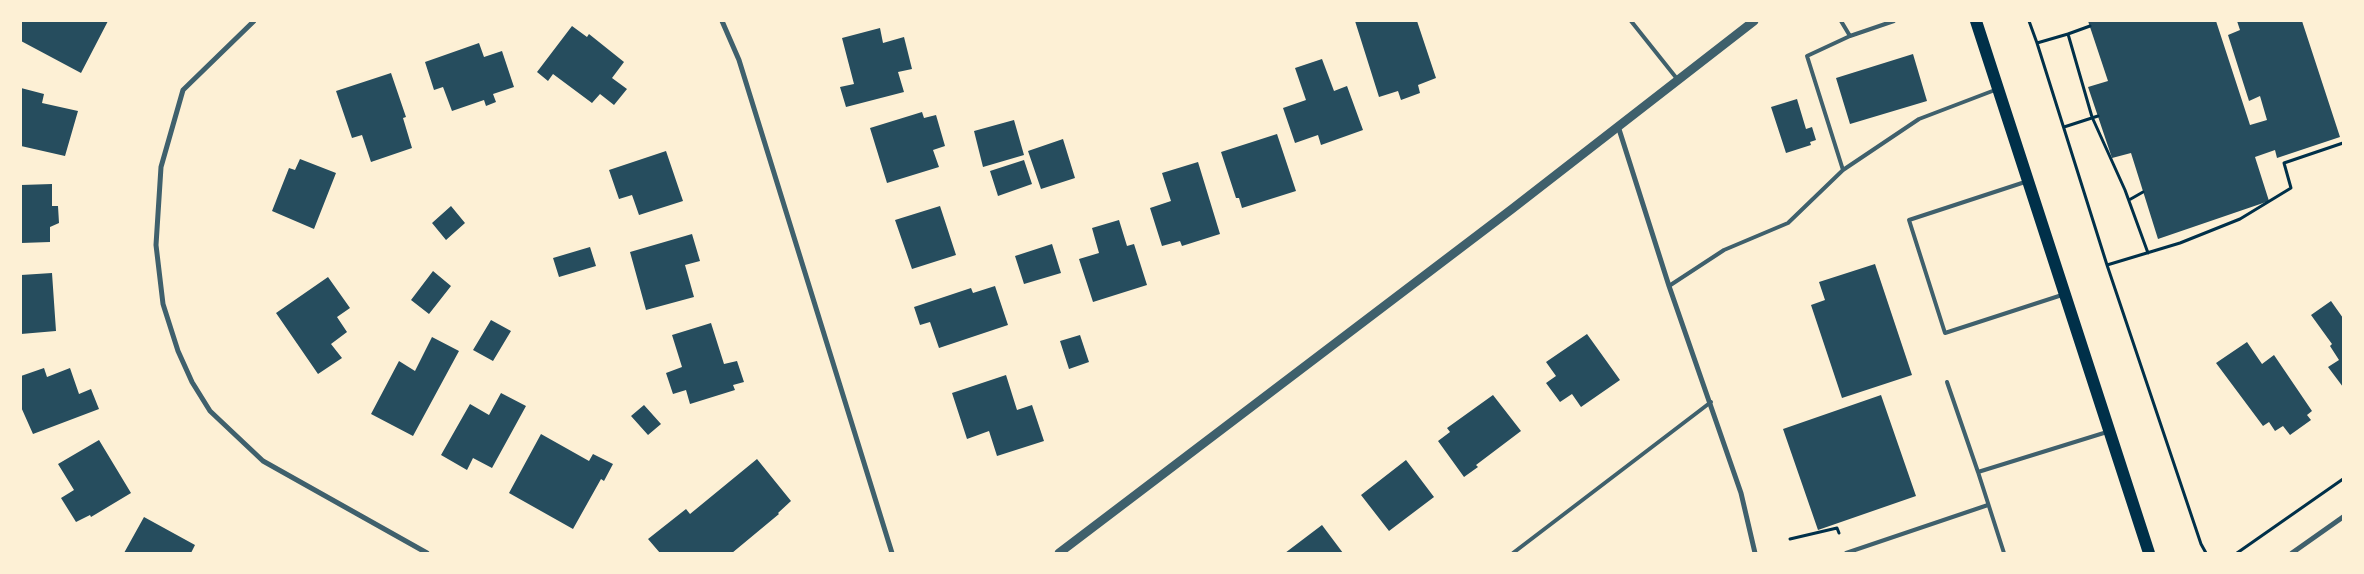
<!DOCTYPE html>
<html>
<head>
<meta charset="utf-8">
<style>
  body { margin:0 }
  #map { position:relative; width:2364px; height:574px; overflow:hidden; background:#fdf0d5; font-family:Mulish,sans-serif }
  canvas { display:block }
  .frame { position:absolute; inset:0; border:22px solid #fdf0d5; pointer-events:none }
</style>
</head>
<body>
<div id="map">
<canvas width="2364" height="574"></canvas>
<div class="frame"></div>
</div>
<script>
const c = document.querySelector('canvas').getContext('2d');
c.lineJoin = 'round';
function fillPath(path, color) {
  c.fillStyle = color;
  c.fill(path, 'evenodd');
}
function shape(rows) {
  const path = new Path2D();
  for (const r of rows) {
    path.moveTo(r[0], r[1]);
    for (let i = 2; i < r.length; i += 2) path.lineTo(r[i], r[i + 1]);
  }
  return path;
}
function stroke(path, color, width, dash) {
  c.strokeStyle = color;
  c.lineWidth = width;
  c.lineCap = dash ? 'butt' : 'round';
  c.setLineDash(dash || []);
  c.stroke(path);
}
const building = shape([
  [21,21,108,21,81,73,21,41],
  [1355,21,1417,21,1436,78,1418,85,1420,93,1401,100,1398,91,1379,97],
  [2088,21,2216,21,2250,125,2267,120,2260,96,2249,101,2228,35,2240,30,2237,21,2302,21,2340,137,2277,158,2275,150,2255,157,2269,201,2158,239,2131,153,2112,158,2088,87,2108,81],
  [572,26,587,37,589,34,624,62,612,78,627,89,614,105,600,94,592,103,553,74,548,81,537,72],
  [880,28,883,43,904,37,912,69,898,72,904,92,846,107,840,87,854,84,842,38],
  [479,43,484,57,502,51,514,87,493,94,496,102,486,106,484,100,452,111,443,87,434,90,425,62],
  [1913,54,1927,101,1850,124,1836,78],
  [1322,59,1334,91,1347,86,1363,130,1321,145,1318,135,1295,143,1283,108,1306,100,1295,68],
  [391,73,406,117,403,118,412,148,371,162,362,135,352,138,336,91],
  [21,88,44,94,42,103,78,111,65,156,21,146],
  [1797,99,1806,129,1812,127,1816,140,1810,142,1811,145,1786,153,1771,107],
  [922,112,924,118,936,115,945,146,933,150,939,167,887,183,870,128],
  [1014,120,1024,155,983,167,974,131],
  [1277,134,1296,191,1242,208,1239,198,1236,198,1221,152],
  [1063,139,1075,178,1041,189,1028,151],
  [666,151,683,201,639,215,632,195,619,199,609,170],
  [300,159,336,173,314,229,272,211,289,168,295,170],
  [1024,160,1032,184,998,196,990,171],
  [1198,162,1220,234,1182,246,1180,241,1162,246,1150,208,1171,201,1162,173],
  [52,184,52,206,58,206,59,223,50,227,50,242,21,243,21,185],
  [451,206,465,223,446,240,432,223],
  [940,206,956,255,912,269,895,220],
  [1119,220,1127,246,1134,244,1147,285,1093,302,1079,259,1099,253,1092,228],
  [692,234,700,261,685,265,694,297,646,310,630,252],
  [1052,244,1061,273,1024,284,1015,256],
  [590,247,596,266,559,277,553,258],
  [1875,264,1912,375,1842,398,1811,305,1825,300,1819,282],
  [433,271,451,286,429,314,411,300],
  [52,273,56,331,21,334,21,275],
  [328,277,350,308,337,317,347,332,331,344,342,358,318,374,276,313],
  [995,286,1008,325,939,348,930,322,920,325,914,307,971,288,973,293],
  [2331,301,2343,318,2343,387,2328,367,2339,360,2330,346,2332,344,2311,315],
  [491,320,511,331,493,361,473,350],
  [711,323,724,364,737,361,744,382,733,385,735,390,690,404,686,390,673,394,666,373,682,367,672,335],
  [1587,334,1620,380,1581,407,1572,394,1560,402,1546,383,1556,376,1546,362],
  [1080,335,1089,362,1069,369,1060,341],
  [432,337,459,351,413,436,371,414,399,361,415,371],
  [2247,342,2262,364,2274,355,2312,411,2307,415,2311,420,2290,435,2283,426,2275,431,2269,422,2263,426,2216,363],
  [44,368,47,377,70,368,79,394,91,389,99,409,33,434,21,407,21,376],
  [1006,375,1017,410,1032,405,1044,441,997,456,989,431,967,439,952,393],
  [501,393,526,406,492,468,473,458,467,470,441,455,470,404,489,415],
  [1493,395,1521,431,1476,465,1478,467,1464,477,1438,441,1450,432,1447,428],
  [1881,395,1916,496,1818,530,1783,429],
  [644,405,661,424,648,435,631,416],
  [541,434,589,461,593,454,613,464,604,481,601,479,573,529,509,493],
  [99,440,131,493,91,517,90,515,76,522,61,498,74,490,58,464],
  [757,459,791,501,778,513,779,514,732,553,660,553,648,539,686,509,690,514],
  [1406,460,1434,497,1389,531,1361,495],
  [144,517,195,545,191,553,124,553],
  [1322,525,1343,553,1285,553]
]);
const path = shape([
  [2029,21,2037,43],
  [2068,34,2090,26],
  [2064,127,2098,116],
  [2129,200,2143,192],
  [2107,265,2037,43,2068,34,2092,117,2125,190,2148,253],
  [1790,539,1837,528,1839,533],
  [2206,553,2201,544,2107,265,2180,243,2240,219,2291,188,2284,163,2343,143],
  [2237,553,2343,479]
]);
const service = shape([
  [1631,21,1678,80],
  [1841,21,1850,36,1894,21],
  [1843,170,1807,56,1850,36],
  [2025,182,1909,220,1945,333,2062,295],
  [1669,286,1724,250,1788,223,1843,170,1919,119,1995,90],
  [1947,382,1978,472],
  [1513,553,1711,402],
  [1846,553,1988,505],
  [2004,553,1978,472,2107,432]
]);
const minor = shape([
  [254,21,183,90,161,167,156,245,163,304,178,351,192,382,210,411,263,461,427,553],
  [722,21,739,60,892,553],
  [1618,126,1669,286,1741,493,1755,553],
  [2292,553,2343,517]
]);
const tertiary = shape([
  [1059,553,1512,209,1754,21]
]);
const primary = shape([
  [1976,21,2149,553]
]);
fillPath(building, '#264d5e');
stroke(path, '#003049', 3);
stroke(service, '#3f606c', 4);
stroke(minor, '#3f606c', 5);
stroke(tertiary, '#3f606c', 9);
stroke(primary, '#003049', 12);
</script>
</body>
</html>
